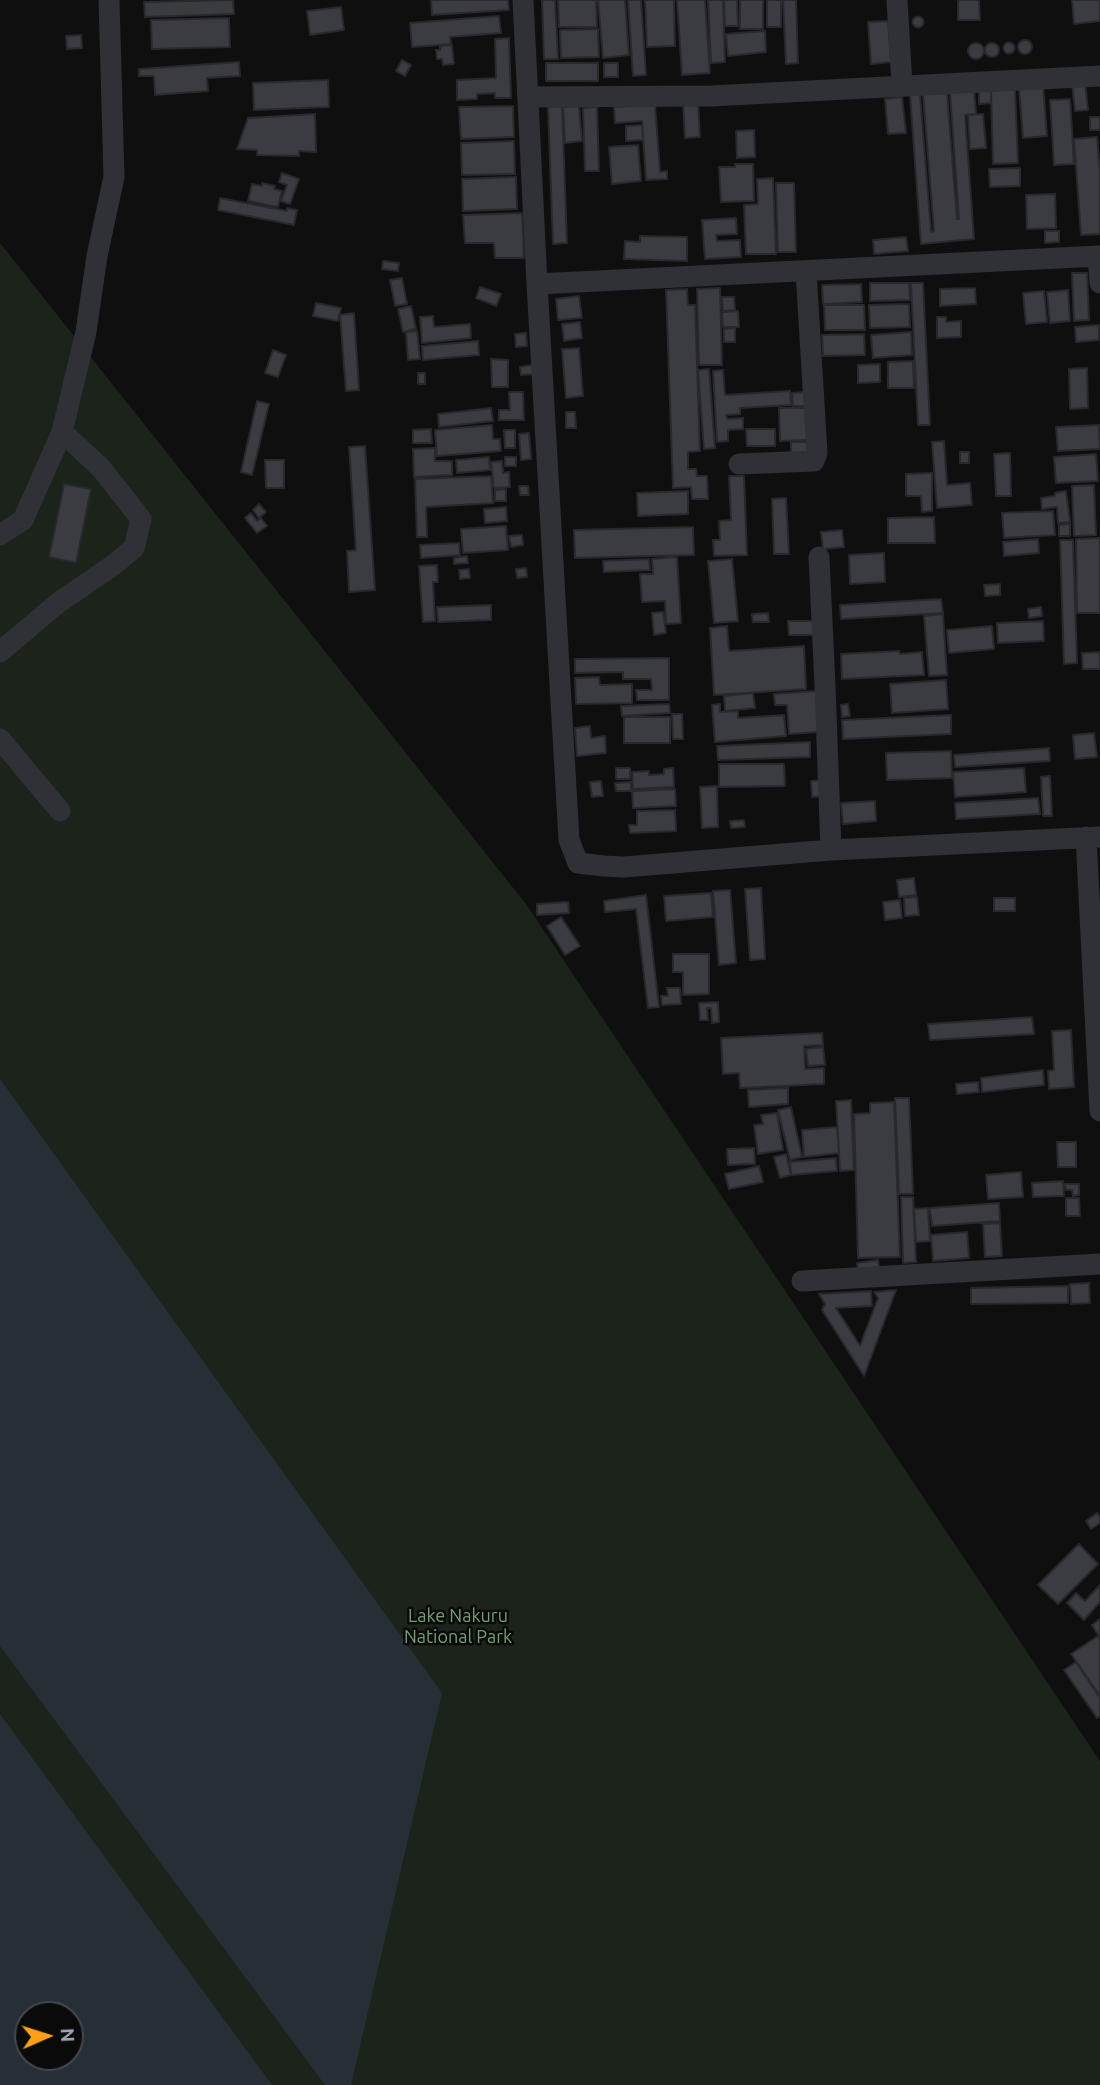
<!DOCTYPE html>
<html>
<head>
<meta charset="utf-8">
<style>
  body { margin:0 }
  #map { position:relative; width:1100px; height:2085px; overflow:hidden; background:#0f0f10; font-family:Ubuntu,sans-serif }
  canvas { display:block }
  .north { position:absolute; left:14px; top:2001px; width:70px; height:70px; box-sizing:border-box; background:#0a0a0b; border:2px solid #45484e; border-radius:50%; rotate:87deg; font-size:19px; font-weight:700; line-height:28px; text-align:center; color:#9ea6b3 }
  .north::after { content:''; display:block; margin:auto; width:24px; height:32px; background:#ff9f18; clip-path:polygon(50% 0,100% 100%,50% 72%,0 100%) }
</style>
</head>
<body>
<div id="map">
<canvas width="1100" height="2085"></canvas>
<div class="north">N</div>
</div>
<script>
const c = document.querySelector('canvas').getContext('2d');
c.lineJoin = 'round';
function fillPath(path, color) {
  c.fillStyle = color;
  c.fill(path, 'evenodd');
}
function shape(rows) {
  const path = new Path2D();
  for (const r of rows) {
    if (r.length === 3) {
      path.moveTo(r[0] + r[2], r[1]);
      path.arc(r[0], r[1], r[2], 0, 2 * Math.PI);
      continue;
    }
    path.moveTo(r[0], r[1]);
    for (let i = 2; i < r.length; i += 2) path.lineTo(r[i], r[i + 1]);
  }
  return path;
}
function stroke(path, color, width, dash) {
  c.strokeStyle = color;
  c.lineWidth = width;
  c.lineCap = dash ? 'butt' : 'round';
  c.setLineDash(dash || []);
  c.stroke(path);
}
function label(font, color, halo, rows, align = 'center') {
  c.font = font + ' Ubuntu,sans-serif';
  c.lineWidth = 5;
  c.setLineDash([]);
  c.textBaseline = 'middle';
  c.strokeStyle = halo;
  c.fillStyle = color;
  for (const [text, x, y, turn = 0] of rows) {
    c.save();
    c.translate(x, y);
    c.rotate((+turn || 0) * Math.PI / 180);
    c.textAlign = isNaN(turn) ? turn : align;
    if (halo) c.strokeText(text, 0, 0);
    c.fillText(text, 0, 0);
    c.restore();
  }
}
const green = shape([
  [0,243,526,904,1100,1761,1100,2085,0,2085],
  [28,2015,70,2015,70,2057,28,2057]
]);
const water = shape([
  [0,1079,442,1693,351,2085,325,2085,0,1646],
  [0,1714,272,2085,0,2085],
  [70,2015,70,2057,28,2057,28,2015]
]);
const building = shape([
  [233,0,234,14,145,17,144,2,233,0],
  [431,0,508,0,509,10,432,15,431,0],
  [542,0,555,0,558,59,544,59,542,0],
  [558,0,596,0,597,27,559,27,558,0],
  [598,0,625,0,629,55,603,58,598,0],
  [628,0,641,0,646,75,633,76,628,0],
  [645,0,674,0,675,46,647,47,645,0],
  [677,0,705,0,710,73,682,75,677,0],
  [708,0,723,0,725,62,711,63,708,0],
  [724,0,737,0,738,26,725,26,724,0],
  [740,0,763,0,763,29,740,29,740,0],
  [767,0,781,0,781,27,767,27,767,0],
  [783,0,796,0,798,63,786,64,783,0],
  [958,0,979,0,980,20,958,20,958,0],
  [1072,0,1100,0,1100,21,1074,24,1072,0],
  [341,7,344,30,310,35,307,11,341,7],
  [499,16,501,33,450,37,451,44,412,47,410,23,499,16],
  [918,22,5.5],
  [229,18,230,47,152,49,151,20,229,18],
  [888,21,891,62,871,64,868,22,888,21],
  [598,29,599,57,561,58,560,30,598,29],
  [765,31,766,52,728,56,726,34,765,31],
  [81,35,82,48,67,49,66,36,81,35],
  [509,38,511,98,495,98,495,93,477,94,477,99,457,100,457,80,496,78,495,39,509,38],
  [1025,47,7],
  [1009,48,5.5],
  [992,50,7],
  [976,51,8],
  [452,45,454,64,443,65,442,59,437,59,436,50,440,50,440,46,452,45],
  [402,60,411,65,405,76,396,71,402,60],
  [239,62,240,76,207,78,208,91,155,95,154,76,139,76,139,69,239,62],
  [546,63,598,63,598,81,546,81,546,63],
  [604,63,618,63,618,77,604,77,604,63],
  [328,80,329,107,254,110,253,83,328,80],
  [1085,81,1088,110,1075,111,1072,83,1085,81],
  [1043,85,1047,136,1023,138,1019,87,1043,85],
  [979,88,991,88,991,103,979,104,979,88],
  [1015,89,1018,163,993,164,991,90,1015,89],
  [974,91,976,114,965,115,974,239,921,244,910,95,920,94,931,232,934,231,923,94,947,93,957,219,959,219,950,93,974,91],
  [902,97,906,133,888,134,885,99,902,97],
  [1070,99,1074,164,1054,165,1050,100,1070,99],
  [698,102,700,137,685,138,683,103,698,102],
  [655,105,660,172,667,171,667,179,646,180,642,121,615,123,614,107,655,105],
  [513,106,514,137,461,139,459,107,513,106],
  [562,106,567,243,553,244,548,107,562,106],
  [579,106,582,141,565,143,563,107,579,106],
  [597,107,599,171,585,171,583,108,597,107],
  [315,114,316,152,299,151,299,156,257,155,257,150,237,149,248,118,315,114],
  [983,114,986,148,970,149,968,115,983,114],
  [1090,117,1100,117,1100,130,1090,130,1090,117],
  [642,125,643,140,626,141,626,126,642,125],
  [754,130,755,157,737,158,736,131,754,130],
  [1097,137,1100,172,1100,234,1081,235,1074,139,1097,137],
  [514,141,515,174,462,175,461,143,514,141],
  [638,145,641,181,612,184,609,147,638,145],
  [735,164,753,164,754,201,721,202,719,167,735,167,735,164],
  [1020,168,1020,186,990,187,989,169,1020,168],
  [282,173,299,179,290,204,281,201,287,185,279,182,282,173],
  [516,177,517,209,463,211,462,179,516,177],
  [773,178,776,254,746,254,744,205,758,204,757,179,773,178],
  [262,183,275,186,274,189,282,191,278,207,248,201,252,184,262,186,262,183],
  [776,183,794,183,796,252,778,252,776,183],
  [1055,194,1056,228,1027,229,1026,195,1055,194],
  [220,198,287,211,287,208,297,210,294,225,218,210,220,198],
  [522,213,524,258,495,258,494,243,465,243,463,215,522,213],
  [736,218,737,234,716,235,717,241,740,240,741,257,705,259,702,220,736,218],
  [1045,231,1059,231,1059,242,1045,243,1045,231],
  [640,236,687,237,687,261,624,259,625,241,640,242,640,236],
  [906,237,908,251,874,254,873,240,906,237],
  [383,261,399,263,398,271,382,269,383,261],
  [1072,273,1087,273,1089,320,1074,321,1072,273],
  [402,278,407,304,395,306,390,280,402,278],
  [870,283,909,283,910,300,870,301,870,283],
  [911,283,923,283,930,425,918,425,911,283],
  [861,284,862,302,823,304,822,285,861,284],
  [480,287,501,294,496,306,476,298,480,287],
  [720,288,722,365,699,365,697,289,720,288],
  [975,288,976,304,940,306,940,289,975,288],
  [687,289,688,305,695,305,700,451,688,452,688,469,696,469,697,476,707,476,708,499,692,499,691,487,673,488,666,290,687,289],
  [1068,290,1070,321,1050,323,1047,292,1068,290],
  [1044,291,1047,322,1026,324,1023,293,1044,291],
  [579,296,582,318,558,320,556,299,579,296],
  [722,297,734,297,735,310,723,311,722,297],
  [316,303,341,308,338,321,313,316,316,303],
  [909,304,910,327,870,328,869,305,909,304],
  [824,305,864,305,865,330,825,330,824,305],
  [411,306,416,329,403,332,398,309,411,306],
  [738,311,739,327,723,327,722,312,738,311],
  [354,313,359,390,346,391,340,315,354,313],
  [433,316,434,327,470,324,471,338,422,343,420,317,433,316],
  [937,317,946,317,946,322,961,321,961,337,937,338,937,317],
  [580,322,582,338,564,341,562,324,580,322],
  [1099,325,1099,340,1076,342,1075,327,1099,325],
  [735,328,735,342,724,342,724,329,735,328],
  [417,331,420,359,408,360,406,332,417,331],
  [911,332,912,355,873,358,871,335,911,332],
  [526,333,527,346,516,347,515,334,526,333],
  [864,334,865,355,823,356,822,335,864,334],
  [478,341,479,355,423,360,422,346,478,341],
  [579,348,583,396,566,398,562,349,579,348],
  [273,350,286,355,278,377,265,373,273,350],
  [491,359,508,360,508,387,492,387,491,359],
  [913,361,914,388,888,388,888,362,913,361],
  [880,364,880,382,858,383,858,365,880,364],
  [533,365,534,374,521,375,520,367,533,365],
  [1087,368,1088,408,1070,409,1069,369,1087,368],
  [709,369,715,448,704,449,698,370,709,369],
  [723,370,725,395,790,391,791,405,740,408,740,414,726,415,727,419,743,418,743,429,728,430,728,441,717,442,713,371,723,370],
  [418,373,425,373,425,384,418,384,418,373],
  [509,392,523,392,524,420,499,420,499,410,510,410,509,392],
  [806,392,807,406,793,406,792,393,806,392],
  [257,401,269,404,252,475,241,472,257,401],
  [491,408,493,421,439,427,438,414,491,408],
  [779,408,807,408,808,440,780,441,779,408],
  [566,412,575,412,576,428,566,428,566,412],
  [492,425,493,439,500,439,501,451,437,456,435,430,492,425],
  [1099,425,1100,449,1058,451,1056,427,1099,425],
  [431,429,432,443,413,443,413,430,431,429],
  [746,429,775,429,775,446,747,446,746,429],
  [504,430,515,430,515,448,505,448,504,430],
  [529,433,531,459,521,460,519,434,529,433],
  [944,441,947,485,970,483,972,505,937,508,932,442,944,441],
  [791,442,810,442,809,455,791,454,791,442],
  [365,446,375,590,349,592,347,551,356,550,349,447,365,446],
  [435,448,435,461,452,461,452,475,414,477,413,449,435,448],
  [960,452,969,452,969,463,960,463,960,452],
  [1010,453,1011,496,996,496,994,454,1010,453],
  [1096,454,1098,481,1056,483,1054,457,1096,454],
  [489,457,490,470,457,473,456,460,489,457],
  [505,457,516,457,516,466,505,466,505,457],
  [265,460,284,460,284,488,266,488,265,460],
  [502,461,503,473,509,472,510,487,494,488,491,462,502,461],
  [932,473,932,511,922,512,921,496,906,496,906,474,932,473],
  [491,476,493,503,426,507,427,537,417,537,415,479,491,476],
  [729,476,744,476,747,555,714,556,713,540,720,540,719,521,731,520,729,476],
  [64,484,91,489,76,563,49,557,64,484],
  [1094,485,1096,535,1074,536,1072,486,1094,485],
  [519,486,528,486,529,495,520,495,519,486],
  [506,489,506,501,495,501,495,490,506,489],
  [688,491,688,514,638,516,637,493,688,491],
  [1066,491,1070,522,1058,523,1057,507,1042,509,1041,498,1055,496,1055,493,1066,491],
  [786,498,789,554,774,554,772,499,786,498],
  [259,504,266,512,259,518,253,510,259,504],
  [506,507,507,521,485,523,484,509,506,507],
  [1053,511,1055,535,1004,538,1002,513,1053,511],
  [251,513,257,521,261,518,267,526,257,533,245,518,251,513],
  [934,517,935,543,888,543,888,518,934,517],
  [1070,524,1070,536,1059,536,1059,525,1070,524],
  [506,526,508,550,463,553,461,529,506,526],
  [693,527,694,555,575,558,574,530,693,527],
  [842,530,844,547,823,549,821,532,842,530],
  [522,535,523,545,511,547,509,536,522,535],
  [1100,538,1100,613,1077,613,1076,539,1100,538],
  [1038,539,1039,553,1004,556,1003,542,1038,539],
  [1060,540,1073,540,1077,663,1064,664,1060,540],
  [459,543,460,555,421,558,420,545,459,543],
  [884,553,885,582,850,584,849,555,884,553],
  [467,556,468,563,454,564,454,558,467,556],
  [677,557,681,623,666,624,665,601,642,602,640,574,653,574,652,559,677,557],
  [649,559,650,570,604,572,603,561,649,559],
  [732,559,738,621,714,623,708,561,732,559],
  [437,565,438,582,433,582,435,621,423,622,419,566,437,565],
  [526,568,527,577,517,578,516,569,526,568],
  [469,569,470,578,460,579,459,570,469,569],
  [1000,584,1000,595,985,596,984,585,1000,584],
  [941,599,943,613,841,619,840,605,941,599],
  [491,605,491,620,438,622,437,607,491,605],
  [1041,607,1042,616,1029,618,1028,609,1041,607],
  [663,612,666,633,654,635,652,613,663,612],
  [768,613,769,622,753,622,752,614,768,613],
  [943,614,947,675,929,676,924,616,943,614],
  [788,621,815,621,815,635,789,635,788,621],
  [1043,621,1044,641,998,643,997,623,1043,621],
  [727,626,729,651,804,646,806,689,714,695,710,628,727,626],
  [992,626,994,649,949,653,947,630,992,626],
  [899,651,900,654,922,652,924,675,842,679,841,654,899,651],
  [1100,652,1100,669,1083,669,1082,653,1100,652],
  [669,658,669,700,637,700,636,690,652,690,651,679,623,679,623,672,575,673,575,659,669,658],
  [599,677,600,685,632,684,632,703,576,704,575,678,599,677],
  [946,680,948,709,892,713,890,684,946,680],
  [816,691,818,732,789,734,787,705,775,705,774,694,816,691],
  [753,693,755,708,725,711,724,696,753,693],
  [669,704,670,713,622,716,621,706,669,704],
  [720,704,720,712,738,711,738,718,784,715,786,736,715,742,712,705,720,704],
  [848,704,850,716,842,717,841,705,848,704],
  [672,714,682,714,683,739,673,739,672,714],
  [951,715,951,734,843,739,842,720,951,715],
  [624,717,670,717,670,743,624,743,624,717],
  [590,726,591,738,605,736,606,753,577,756,575,728,590,726],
  [1094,733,1097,757,1075,759,1073,735,1094,733],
  [810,742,810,757,718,760,717,746,810,742],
  [1049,748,1050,761,955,767,954,755,1049,748],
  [951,751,952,778,887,780,886,753,951,751],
  [719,764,784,764,785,786,719,787,719,764],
  [616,768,630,768,630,779,616,779,616,768],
  [673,768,674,787,633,789,632,772,649,771,649,775,664,774,664,769,673,768],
  [1024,768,1026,792,955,797,953,772,1024,768],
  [1050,776,1052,816,1043,816,1041,777,1050,776],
  [822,780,823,796,812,797,811,781,822,780],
  [601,781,603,796,592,797,590,782,601,781],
  [631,782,631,791,616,791,615,783,631,782],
  [717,786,718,827,702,828,700,787,717,786],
  [675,789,676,806,633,808,632,791,675,789],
  [1038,798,1040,814,956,819,955,803,1038,798],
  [875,801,876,821,843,824,841,803,875,801],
  [675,810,676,831,630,833,629,825,637,825,637,811,675,810],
  [744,820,745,827,731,828,730,821,744,820],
  [914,878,916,895,899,897,897,880,914,878],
  [761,888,765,959,750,960,745,889,761,888],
  [730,890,736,963,719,965,713,891,730,890],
  [711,893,713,917,666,921,664,896,711,893],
  [646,895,659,1007,648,1008,636,909,605,912,604,901,646,895],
  [917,897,919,915,905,916,904,898,917,897],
  [994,898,1015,898,1015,911,994,911,994,898],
  [900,900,902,918,885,920,883,902,900,900],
  [568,902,569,913,537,915,537,904,568,902],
  [561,917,580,946,565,955,547,926,561,917],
  [673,954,709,954,709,994,683,995,683,972,673,972,673,954],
  [667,988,680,988,681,1004,662,1005,661,996,668,996,667,988],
  [718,1002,719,1022,712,1023,711,1008,707,1008,708,1020,700,1020,699,1003,718,1002],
  [1032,1017,1034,1034,930,1040,928,1024,1032,1017],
  [1071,1030,1074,1087,1049,1089,1048,1071,1054,1070,1052,1031,1071,1030],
  [822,1033,823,1045,804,1046,805,1069,824,1068,824,1084,740,1088,739,1073,723,1074,721,1038,822,1033],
  [823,1047,825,1065,808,1066,806,1049,823,1047],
  [1043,1070,1044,1085,982,1092,981,1078,1043,1070],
  [978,1082,979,1092,957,1094,956,1084,978,1082],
  [788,1088,788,1104,749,1107,748,1090,788,1088],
  [895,1098,909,1098,913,1194,899,1194,895,1098],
  [851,1100,854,1170,840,1171,836,1101,851,1100],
  [894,1102,900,1257,858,1258,854,1114,870,1113,870,1103,894,1102],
  [791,1107,802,1157,790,1160,778,1110,791,1107],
  [777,1113,783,1150,758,1154,754,1125,763,1124,761,1115,777,1113],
  [837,1127,839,1153,804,1157,802,1130,837,1127],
  [1057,1142,1076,1142,1076,1167,1058,1167,1057,1142],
  [754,1148,755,1164,728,1165,727,1149,754,1148],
  [786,1154,791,1175,780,1178,774,1157,786,1154],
  [836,1158,837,1171,791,1175,790,1162,836,1158],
  [759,1166,763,1182,729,1189,725,1174,759,1166],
  [1021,1172,1023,1197,988,1199,986,1175,1021,1172],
  [1063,1181,1064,1196,1033,1197,1032,1183,1063,1181],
  [1065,1184,1079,1184,1079,1195,1073,1196,1072,1190,1066,1190,1065,1184],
  [901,1197,913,1197,916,1262,903,1263,901,1197],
  [1066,1198,1079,1198,1080,1216,1066,1216,1066,1198],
  [999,1203,1000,1221,932,1226,930,1208,999,1203],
  [928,1208,930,1241,916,1242,914,1209,928,1208],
  [1000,1223,1002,1256,985,1257,983,1224,1000,1223],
  [967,1232,969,1258,933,1261,931,1235,967,1232],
  [878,1260,879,1267,858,1270,857,1263,878,1260],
  [1089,1283,1090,1303,1071,1304,1070,1284,1089,1283],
  [1068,1286,1068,1303,971,1304,971,1288,1068,1286],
  [896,1290,864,1376,822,1310,825,1304,819,1294,871,1291,872,1306,836,1308,860,1346,878,1298,874,1292,896,1290],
  [1097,1513,1100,1517,1100,1523,1091,1529,1086,1521,1097,1513],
  [1079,1544,1098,1564,1058,1604,1038,1585,1079,1544],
  [1100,1585,1100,1602,1084,1620,1067,1603,1076,1593,1085,1601,1100,1585],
  [1100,1619,1100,1638,1092,1625,1100,1619],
  [1098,1636,1100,1639,1100,1696,1071,1654,1098,1636],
  [1076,1662,1100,1698,1100,1716,1097,1718,1064,1670,1076,1662]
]);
const street = shape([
  [523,0,537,284,569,840,578,863,604,866,624,867,831,850,1100,837],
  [897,0,902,86],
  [529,97,711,96,1100,76],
  [1098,256,1100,283],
  [537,284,1100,256],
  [739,464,814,461,817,453,806,271],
  [0,535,23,520,62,432,86,332,97,256,114,177,109,0],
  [819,557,825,686,831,850],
  [0,652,58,603,112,566,134,548,141,519,101,468,62,432],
  [0,739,60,811],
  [1086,837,1100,1111],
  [802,1281,1100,1264]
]);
const parkNames = [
  ["Lake Nakuru",458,1616],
  ["National Park",458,1637]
];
fillPath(green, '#1b231b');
fillPath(water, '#252f35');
fillPath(building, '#3b3c41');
stroke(building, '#29292d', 2);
stroke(street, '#303136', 21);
label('18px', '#74a073', '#0a0a0b', parkNames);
</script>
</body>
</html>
